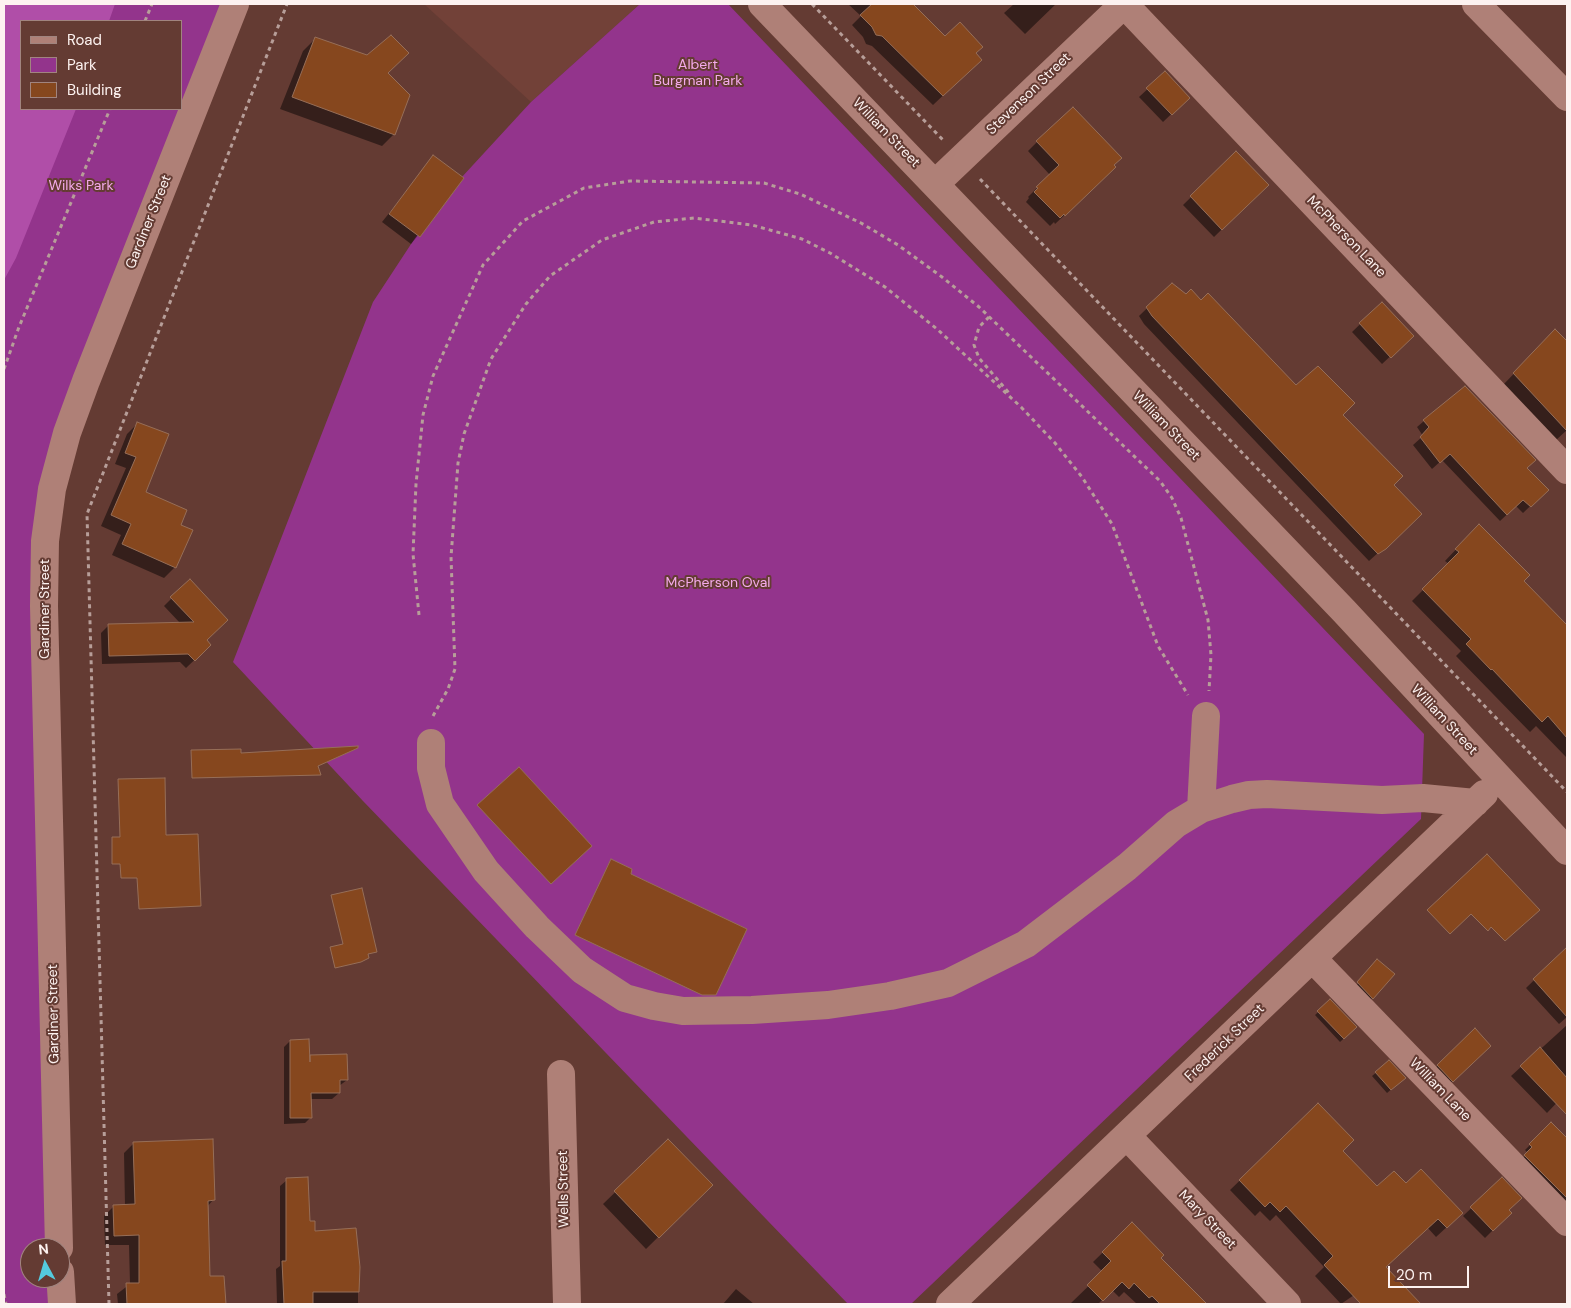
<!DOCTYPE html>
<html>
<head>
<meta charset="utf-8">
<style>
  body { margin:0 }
  #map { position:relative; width:1571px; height:1308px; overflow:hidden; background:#643b33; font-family:"DM Sans",sans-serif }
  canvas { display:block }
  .frame { position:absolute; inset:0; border:5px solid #fdf2f0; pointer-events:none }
  .legend { position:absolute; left:20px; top:20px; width:162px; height:90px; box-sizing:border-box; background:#643b33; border:1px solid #a1847f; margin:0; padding:6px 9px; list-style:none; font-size:15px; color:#fdf2f0 }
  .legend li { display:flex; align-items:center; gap:10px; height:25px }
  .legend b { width:25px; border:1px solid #a1847f }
  .north { position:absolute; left:20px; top:1238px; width:50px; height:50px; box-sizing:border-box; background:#643b33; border:1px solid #a1847f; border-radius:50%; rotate:354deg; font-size:14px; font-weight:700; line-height:20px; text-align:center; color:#fdf2f0 }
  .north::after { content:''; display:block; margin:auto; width:18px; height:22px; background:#54cade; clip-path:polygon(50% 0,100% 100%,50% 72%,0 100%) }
  .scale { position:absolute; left:1388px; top:1266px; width:81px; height:22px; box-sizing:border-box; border:2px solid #fdf2f0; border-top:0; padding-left:6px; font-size:15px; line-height:18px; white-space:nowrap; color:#fdf2f0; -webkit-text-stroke:4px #643b33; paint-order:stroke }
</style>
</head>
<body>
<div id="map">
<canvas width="1571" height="1308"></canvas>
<div class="frame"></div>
<ul class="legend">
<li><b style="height:6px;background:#af8077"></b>Road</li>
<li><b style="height:14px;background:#93348c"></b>Park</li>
<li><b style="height:14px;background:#86471e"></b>Building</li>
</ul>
<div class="north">N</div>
<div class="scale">20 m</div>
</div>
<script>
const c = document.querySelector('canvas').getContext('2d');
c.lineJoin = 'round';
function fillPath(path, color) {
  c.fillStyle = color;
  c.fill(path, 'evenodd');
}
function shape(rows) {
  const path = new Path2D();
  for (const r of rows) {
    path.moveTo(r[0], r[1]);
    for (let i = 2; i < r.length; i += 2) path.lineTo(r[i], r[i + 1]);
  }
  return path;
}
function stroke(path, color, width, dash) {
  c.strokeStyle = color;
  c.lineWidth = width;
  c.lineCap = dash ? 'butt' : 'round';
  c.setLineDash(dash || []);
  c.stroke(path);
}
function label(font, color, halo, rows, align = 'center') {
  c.font = font + ' "DM Sans",sans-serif';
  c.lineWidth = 4;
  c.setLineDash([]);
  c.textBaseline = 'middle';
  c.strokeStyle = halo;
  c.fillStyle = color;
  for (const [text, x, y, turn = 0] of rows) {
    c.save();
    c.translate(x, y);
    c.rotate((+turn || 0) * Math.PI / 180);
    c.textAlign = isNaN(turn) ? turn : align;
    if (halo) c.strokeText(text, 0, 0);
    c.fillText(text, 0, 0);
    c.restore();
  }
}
const built = shape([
  [424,4,640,4,531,102]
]);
const green = shape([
  [4,4,235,4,52,489,59,1248,30,1248,30,1278,60,1278,62,1304,4,1304],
  [21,21,181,21,181,109,21,109],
  [640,4,728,4,1424,734,1421,819,911,1304,848,1304,363,801,233,662,373,302,438,203,531,102]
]);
const forest = shape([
  [4,4,115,4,109,21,21,21,21,109,76,109,16,258,4,280]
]);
const shadow = shape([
  [848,4,917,4,914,6,945,38,974,54,970,70,933,105,872,46,866,44,863,37,852,25,861,16],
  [1014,4,1056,4,1025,34,1004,13],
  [315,39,386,73,394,134,382,146,280,109,303,51],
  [1165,73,1188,98,1163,122,1139,97],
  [1037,142,1113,166,1105,177,1055,224,1054,222,1050,226,1026,202,1029,198,1028,197,1050,175,1028,151],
  [1236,153,1267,185,1214,237,1183,205],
  [434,157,463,179,411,244,382,222],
  [1172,284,1296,386,1341,415,1392,485,1412,522,1369,561,1144,324,1139,316],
  [1382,303,1412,336,1382,364,1352,332],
  [1555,331,1567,343,1567,430,1555,441,1503,385],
  [1424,421,1526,468,1547,490,1523,513,1516,506,1500,521,1442,460,1432,469,1413,445,1423,436,1417,427],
  [138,423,144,493,179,525,175,567,164,578,112,555,121,535,101,526,126,468,115,464,127,434],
  [1479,525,1522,581,1567,627,1567,758,1536,726,1530,732,1456,656,1461,651,1412,601,1449,564,1445,561],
  [189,581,205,640,210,645,186,668,180,662,102,664,101,633,109,625,180,623,164,606],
  [1567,948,1567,1017,1559,1024,1526,988],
  [1374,964,1372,998,1369,1001,1355,987],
  [1330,1001,1356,1027,1340,1042,1315,1015],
  [1567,1025,1567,1092,1547,1113,1511,1076],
  [1475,1030,1482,1053,1445,1088,1430,1073],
  [290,1041,309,1058,311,1056,347,1080,339,1086,339,1093,332,1099,310,1099,311,1117,305,1123,284,1124,284,1047],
  [1389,1062,1401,1081,1387,1093,1372,1076],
  [1318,1105,1342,1151,1377,1188,1406,1185,1462,1213,1436,1237,1427,1227,1385,1267,1420,1304,1368,1304,1357,1293,1341,1304,1315,1276,1324,1267,1276,1215,1270,1221,1260,1211,1255,1216,1230,1190],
  [1551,1124,1567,1140,1559,1148,1567,1157,1567,1209,1520,1161,1528,1153,1525,1150],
  [668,1141,711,1185,646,1249,603,1204],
  [134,1143,213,1200,207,1207,209,1278,223,1277,224,1304,118,1304,117,1294,130,1284,129,1245,105,1245,104,1216,114,1206,125,1206,124,1153],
  [1502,1179,1507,1210,1510,1213,1485,1238,1463,1216],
  [287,1180,314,1233,358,1267,358,1304,277,1304,276,1269,280,1266,280,1186],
  [1132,1224,1159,1258,1206,1304,1137,1304,1124,1292,1119,1297,1112,1290,1098,1304,1070,1304,1103,1272,1093,1262],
  [736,1289,754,1304,723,1304]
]);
const building = shape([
  [872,4,913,4,945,36,960,22,983,47,976,53,982,60,943,96,882,36,876,35,872,27,860,15,872,4],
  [391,35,409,53,388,73,410,95,395,135,292,97,315,37,367,55,391,35],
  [1165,71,1190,98,1172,115,1146,88,1165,71],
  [1073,107,1122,158,1114,165,1116,167,1065,216,1064,214,1060,218,1034,192,1038,188,1036,187,1059,165,1036,141,1073,107],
  [1236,151,1269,185,1222,230,1190,196,1236,151],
  [433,155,464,178,420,237,389,214,433,155],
  [1172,283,1186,294,1191,289,1201,300,1208,293,1296,385,1318,366,1355,403,1343,415,1403,476,1394,485,1422,514,1386,549,1378,554,1152,316,1146,307,1172,283],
  [1382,302,1414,336,1391,358,1359,323,1382,302],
  [1555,329,1567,341,1567,431,1513,373,1555,329],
  [1465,386,1536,460,1527,468,1549,490,1531,507,1523,500,1507,515,1450,454,1440,463,1420,437,1429,427,1423,420,1465,386],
  [137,422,169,434,146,492,187,510,181,525,193,530,176,568,122,544,131,524,111,515,136,457,125,453,137,422],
  [1479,524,1530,575,1524,581,1567,625,1567,738,1548,716,1542,722,1492,669,1491,670,1466,644,1471,639,1422,589,1459,552,1455,549,1479,524],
  [190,579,228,620,207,640,211,645,195,661,188,654,109,656,108,624,194,622,170,597,190,579],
  [358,746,358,748,318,766,321,775,192,778,191,750,241,749,241,753,358,746],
  [519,767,592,846,551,884,477,805,519,767],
  [165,778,166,835,198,834,201,906,139,909,137,878,121,878,120,864,112,864,112,837,120,837,118,779,165,778],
  [1487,854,1540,910,1505,941,1491,927,1488,931,1471,914,1450,934,1427,910,1487,854],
  [611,859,632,869,631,874,747,929,716,995,702,995,575,935,611,859],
  [362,888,377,952,368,954,369,958,361,962,335,968,330,947,343,944,331,895,362,888],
  [1567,947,1567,1017,1533,979,1567,947],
  [1377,959,1395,974,1373,999,1357,982,1377,959],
  [1330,999,1357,1027,1344,1039,1317,1011,1330,999],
  [1475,1028,1491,1046,1453,1082,1437,1065,1475,1028],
  [309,1039,310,1062,310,1055,347,1054,348,1080,340,1080,340,1093,311,1093,312,1118,290,1118,290,1040,309,1039],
  [1540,1047,1567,1078,1567,1115,1520,1066,1540,1047],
  [1389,1060,1406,1078,1391,1090,1375,1072,1389,1060],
  [1318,1103,1354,1140,1343,1151,1377,1186,1394,1171,1406,1183,1421,1169,1463,1213,1447,1228,1438,1219,1386,1267,1421,1304,1361,1304,1324,1265,1333,1256,1286,1206,1280,1212,1270,1202,1265,1207,1239,1180,1318,1103],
  [1551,1122,1567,1138,1567,1198,1524,1155,1532,1147,1529,1144,1551,1122],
  [213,1139,215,1200,208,1201,210,1276,224,1276,226,1304,127,1304,126,1283,139,1283,139,1235,114,1236,113,1205,135,1204,133,1142,213,1139],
  [668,1139,713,1185,659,1238,614,1191,668,1139],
  [308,1177,310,1221,315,1221,315,1231,356,1228,360,1267,359,1292,313,1292,313,1304,284,1304,282,1261,286,1261,286,1178,308,1177],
  [1502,1177,1522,1198,1509,1210,1512,1213,1493,1231,1470,1207,1502,1177],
  [1132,1222,1164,1255,1161,1258,1207,1304,1160,1304,1152,1296,1149,1298,1134,1283,1129,1289,1122,1282,1103,1301,1087,1285,1111,1261,1102,1252,1132,1222]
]);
const path = shape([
  [812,4,943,140],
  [145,21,152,4],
  [980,179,1567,792],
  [989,317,979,327,974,345,979,358,1009,393],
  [4,369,19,327,110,109],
  [1021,407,1055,443,1082,477,1112,524,1158,646,1188,695],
  [419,615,413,554,416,484,423,415,433,376,483,265,523,221,584,188,630,181,764,183,800,194,861,223,898,245,942,277,979,307,1160,481,1172,498,1181,518,1208,620,1211,655,1209,691],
  [433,716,448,689,455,669,451,557,458,463,464,434,491,359,526,304,550,276,602,240,654,222,694,218,752,225,802,239,830,253,885,287,937,329,1021,407],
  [4,1294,6,1304],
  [109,1304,87,514,287,4]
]);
const minor = shape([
  [762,4,1344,611,1567,851],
  [1124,4,1567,470],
  [1476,4,1567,97],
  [935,184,1124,4],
  [431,743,431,768,440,804,486,871,537,927,582,970,625,998,654,1006,683,1011,752,1010,828,1005,890,996,948,983,1026,944,1127,867,1176,824,1201,809,1232,799,1249,795,1267,794,1382,800,1423,798,1475,803],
  [1201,809,1206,716],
  [1313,959,1567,1222],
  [561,1074,567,1304],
  [1127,1136,1287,1304],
  [59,1248,44,606,45,541,52,489,67,433,86,381,235,4],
  [60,1272,62,1304],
  [950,1304,1484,794]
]);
const parkNames = [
  ["Albert",698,65],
  ["Burgman Park",698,81],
  ["Wilks Park",81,186],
  ["McPherson Oval",718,583]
];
const streetNames = [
  ["Stevenson Street",1029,94,-44],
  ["William Street",886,133,46],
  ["Gardiner Street",149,222,-68],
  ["McPherson Lane",1346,237,46],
  ["William Street",1166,426,46],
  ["Gardiner Street",45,609,-90],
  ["William Street",1444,720,47],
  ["Gardiner Street",54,1014,-91],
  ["Frederick Street",1225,1043,-44],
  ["William Lane",1440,1090,46],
  ["Wells Street",564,1189,-91],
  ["Mary Street",1207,1220,46]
];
fillPath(built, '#724138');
fillPath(green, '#93348c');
fillPath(forest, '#b04ea8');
fillPath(shadow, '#0007');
fillPath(building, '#86471e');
stroke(building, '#966e58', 1);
stroke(path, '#b79e99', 3, [4, 4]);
stroke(minor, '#af8077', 28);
label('14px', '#f4aaeb', '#643b33', parkNames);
label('14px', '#fdf2f0', '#643b33', streetNames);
</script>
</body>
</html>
